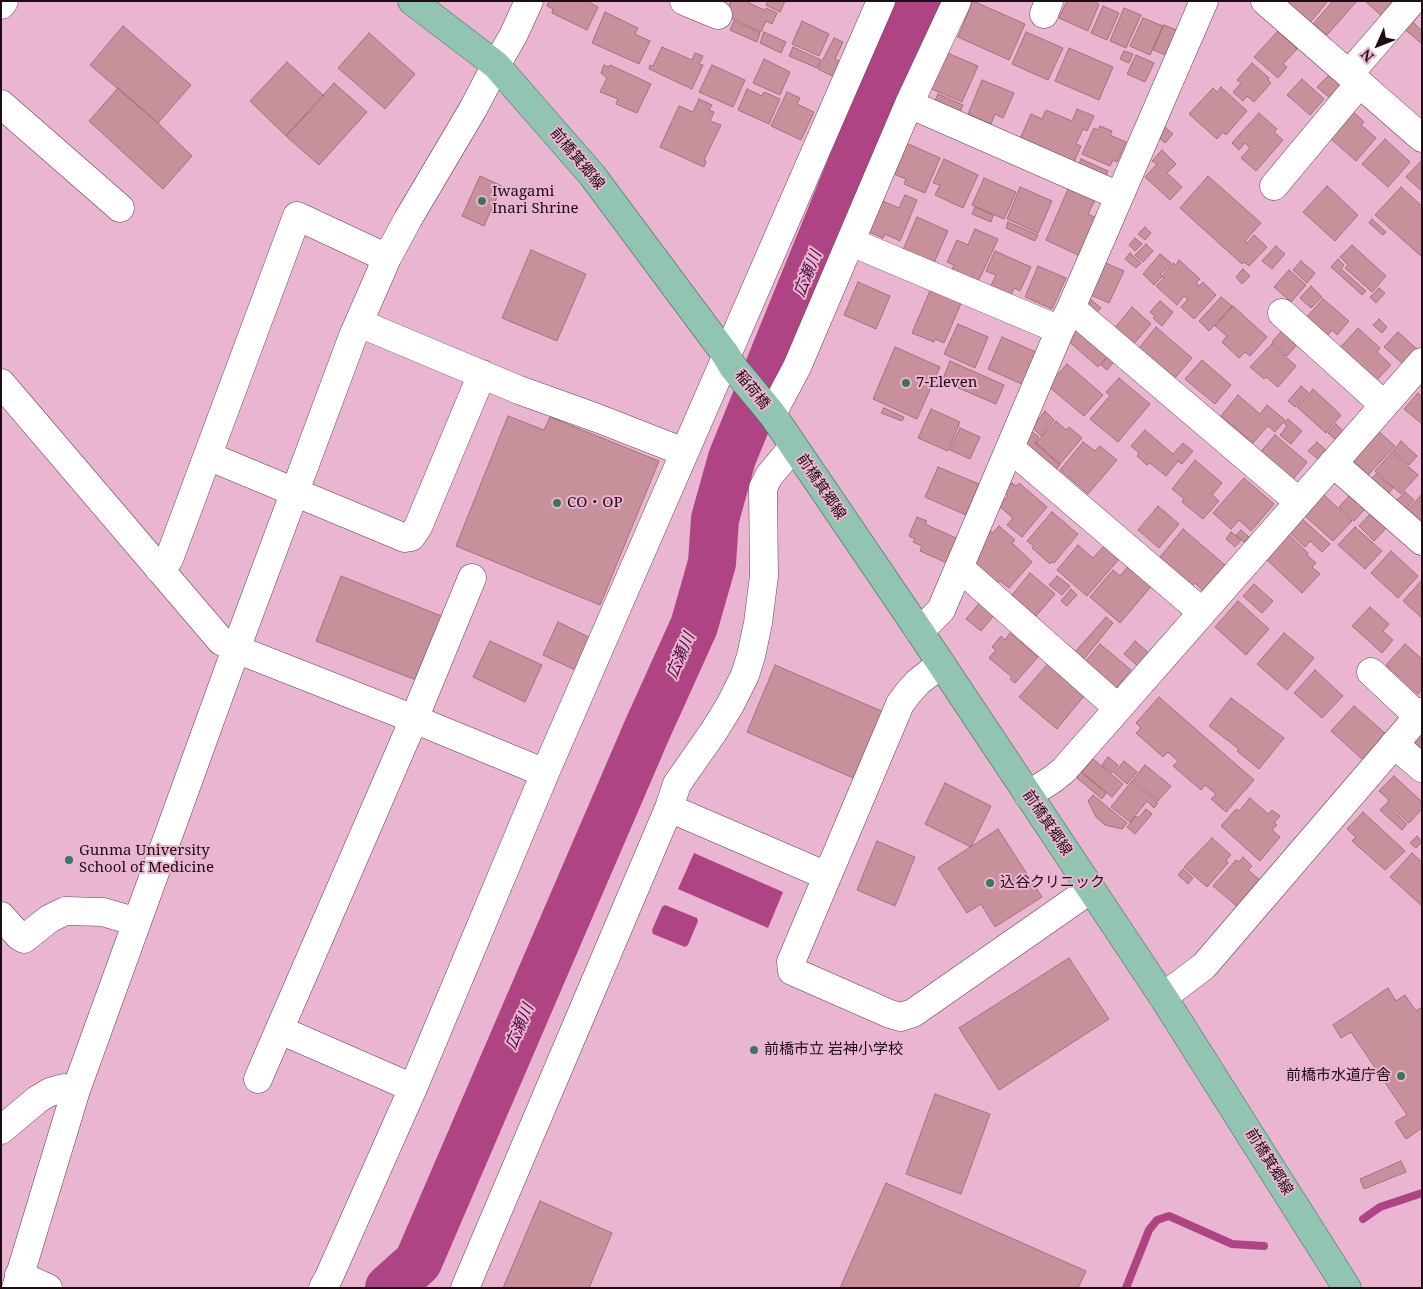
<!DOCTYPE html>
<html>
<head>
<meta charset="utf-8">
<style>
  body { margin:0 }
  #map { position:relative; width:1423px; height:1289px; overflow:hidden; background:#e9b5d0; font-family:"Noto Serif",serif }
  canvas { display:block }
  .frame { position:absolute; inset:0; border:2px solid #1e0c16; pointer-events:none }
  .north { position:absolute; left:1353px; top:20px; width:50px; height:50px; -webkit-text-stroke:4px #e9b5d0; paint-order:stroke; rotate:226deg; font-size:14px; font-weight:700; line-height:20px; text-align:center; color:#1e0c16 }
  .north::after { content:''; display:block; margin:auto; width:18px; height:22px; background:#1e0c16; clip-path:polygon(50% 0,100% 100%,50% 72%,0 100%) }
</style>
</head>
<body>
<div id="map">
<canvas width="1423" height="1289"></canvas>
<div class="frame"></div>
<div class="north">N</div>
</div>
<script>
const c = document.querySelector('canvas').getContext('2d');
c.lineJoin = 'round';
function fillPath(path, color) {
  c.fillStyle = color;
  c.fill(path, 'evenodd');
}
function shape(rows) {
  const path = new Path2D();
  for (const r of rows) {
    path.moveTo(r[0], r[1]);
    for (let i = 2; i < r.length; i += 2) path.lineTo(r[i], r[i + 1]);
  }
  return path;
}
function stroke(path, color, width, dash) {
  c.strokeStyle = color;
  c.lineWidth = width;
  c.lineCap = dash ? 'butt' : 'round';
  c.setLineDash(dash || []);
  c.stroke(path);
}
function label(font, color, halo, rows, align = 'center') {
  c.font = font + ' "Noto Serif","Noto Sans JP",serif';
  c.lineWidth = 4;
  c.setLineDash([]);
  c.textBaseline = 'middle';
  c.strokeStyle = halo;
  c.fillStyle = color;
  for (const [text, x, y, turn = 0] of rows) {
    c.save();
    c.translate(x, y);
    c.rotate((+turn || 0) * Math.PI / 180);
    c.textAlign = isNaN(turn) ? turn : align;
    if (halo) c.strokeText(text, 0, 0);
    c.fillText(text, 0, 0);
    c.restore();
  }
}
const water = shape([
  [694,853,783,892,768,928,678,889],
  [665,905,697,918,698,921,688,945,685,947,653,934,652,930,662,907]
]);
const stream = shape([
  [1363,1219,1380,1207,1422,1193],
  [1126,1288,1149,1230,1157,1220,1169,1216,1232,1244,1264,1246]
]);
const river = shape([
  [389,1288,418,1262,647,730,694,626,712,563,715,519,732,458,880,95,921,1]
]);
const building = shape([
  [549,1,587,1,598,7,587,30,552,13,553,9,547,6,549,1],
  [731,1,750,1,749,3,764,10,766,8,777,13,772,24,766,21,761,32,725,15,731,1],
  [768,1,785,1,780,12,766,5,768,1],
  [973,1,1025,24,1009,60,958,37,973,1],
  [1067,1,1093,1,1099,4,1088,31,1059,18,1067,1],
  [1284,1,1328,1,1309,24,1284,1],
  [1333,1,1357,1,1327,35,1313,24,1333,1],
  [1365,1,1397,1,1383,17,1365,1],
  [1103,6,1119,13,1107,40,1091,33,1103,6],
  [1124,8,1141,15,1126,48,1110,41,1124,8],
  [1414,10,1419,15,1413,22,1422,31,1422,44,1400,25,1414,10],
  [605,12,638,28,635,34,650,41,639,64,592,43,605,12],
  [1143,18,1163,26,1150,55,1130,46,1143,18],
  [734,21,760,33,757,42,730,30,734,21],
  [802,21,829,34,819,56,792,44,802,21],
  [1164,25,1179,31,1168,56,1153,50,1164,25],
  [123,26,191,85,158,123,90,65,123,26],
  [1278,31,1297,49,1283,64,1287,67,1278,78,1254,57,1278,31],
  [764,32,786,42,781,53,760,43,764,32],
  [1026,32,1063,48,1048,80,1012,64,1026,32],
  [369,33,415,74,385,109,338,68,369,33],
  [834,38,843,42,835,59,841,62,834,77,818,69,834,38],
  [662,47,692,60,695,53,703,56,699,64,703,65,692,89,649,69,650,65,653,66,662,47],
  [793,47,821,60,817,68,789,56,793,47],
  [1069,48,1113,67,1099,100,1055,81,1069,48],
  [1124,51,1133,54,1129,63,1120,59,1124,51],
  [945,52,978,66,962,102,929,88,945,52],
  [1136,55,1154,63,1145,82,1127,74,1136,55],
  [764,59,790,72,780,95,753,83,764,59],
  [287,62,324,96,286,136,250,101,287,62],
  [1252,63,1269,78,1268,80,1271,83,1254,102,1247,96,1243,101,1233,92,1241,83,1237,80,1252,63],
  [604,65,609,67,610,65,651,84,637,113,616,104,618,99,600,92,607,78,601,73,604,65],
  [712,65,745,80,733,107,699,92,712,65],
  [1330,74,1343,86,1331,99,1317,87,1330,74],
  [1302,79,1324,99,1310,115,1287,95,1302,79],
  [982,80,1014,93,1003,118,995,114,991,124,968,114,982,80],
  [334,83,367,112,319,165,286,136,334,83],
  [1221,87,1247,111,1226,135,1223,132,1217,139,1189,114,1213,88,1217,92,1221,87],
  [118,88,158,123,192,156,163,189,89,121,118,88],
  [747,89,762,96,764,92,780,99,769,124,738,110,747,89],
  [787,92,800,98,797,104,814,112,801,140,771,126,787,92],
  [938,94,963,105,958,116,933,105,938,94],
  [699,99,712,105,709,110,714,112,710,121,721,125,704,160,706,161,704,167,660,147,679,106,693,112,699,99],
  [1347,106,1364,122,1361,125,1376,138,1356,161,1323,132,1347,106],
  [1077,109,1094,116,1087,131,1083,129,1076,144,1081,146,1074,162,1020,139,1031,114,1042,119,1046,110,1072,121,1077,109],
  [1259,113,1277,129,1274,132,1283,140,1256,171,1241,158,1250,148,1245,143,1239,150,1232,143,1259,113],
  [1100,126,1112,131,1110,135,1126,142,1117,162,1113,160,1110,166,1082,154,1094,128,1098,130,1100,126],
  [1165,127,1173,134,1165,143,1157,136,1165,127],
  [1385,139,1410,162,1388,187,1362,164,1385,139],
  [904,142,940,158,925,193,904,184,906,179,891,173,904,142],
  [1162,150,1176,164,1167,173,1182,187,1170,200,1145,177,1157,164,1152,161,1162,150],
  [944,159,978,175,963,208,935,195,940,185,933,183,944,159],
  [1081,159,1108,171,1106,176,1078,167,1081,159],
  [1422,160,1422,191,1406,177,1422,160],
  [480,176,502,186,484,226,462,216,480,176],
  [1208,176,1261,223,1245,241,1247,243,1254,235,1267,247,1249,266,1244,262,1242,264,1180,208,1208,176],
  [984,178,1016,192,1004,219,972,205,984,178],
  [1327,186,1358,215,1335,241,1303,212,1327,186],
  [1020,187,1052,201,1038,233,1007,219,1020,187],
  [1069,187,1096,198,1088,214,1096,218,1080,256,1046,240,1069,187],
  [1401,187,1422,206,1422,257,1375,215,1401,187],
  [905,195,917,200,900,241,885,234,883,238,867,231,880,200,899,208,905,195],
  [975,207,993,215,991,222,972,214,975,207],
  [917,217,948,231,933,265,902,252,917,217],
  [1372,219,1386,232,1383,235,1369,223,1372,219],
  [1008,222,1038,235,1035,241,1006,228,1008,222],
  [1145,227,1151,233,1145,240,1138,234,1145,227],
  [975,229,998,239,977,284,951,272,954,265,947,262,957,240,968,245,975,229],
  [1135,238,1142,244,1135,251,1129,245,1135,238],
  [1146,244,1153,251,1143,262,1135,255,1146,244],
  [1352,245,1386,276,1372,292,1345,268,1348,265,1340,257,1352,245],
  [1276,246,1285,254,1272,269,1262,261,1276,246],
  [531,250,586,274,557,341,502,318,531,250],
  [995,251,1031,267,1020,291,1014,288,1011,295,991,286,996,275,986,271,995,251],
  [1130,253,1141,263,1136,268,1125,259,1130,253],
  [1160,254,1171,263,1160,275,1162,277,1154,285,1143,274,1160,254],
  [1338,259,1344,265,1341,269,1366,291,1362,295,1331,267,1338,259],
  [1179,260,1200,279,1196,283,1199,286,1203,282,1216,295,1194,319,1181,307,1188,299,1184,296,1177,305,1156,286,1164,278,1162,276,1173,263,1176,265,1179,260],
  [1101,261,1124,271,1109,303,1086,293,1101,261],
  [1301,261,1315,273,1307,283,1293,270,1301,261],
  [1038,266,1066,278,1052,309,1025,297,1038,266],
  [1243,269,1250,276,1242,284,1236,277,1243,269],
  [1289,270,1306,285,1291,302,1274,287,1289,270],
  [858,282,890,296,876,329,844,315,858,282],
  [932,286,963,299,944,343,935,339,934,342,912,333,932,286],
  [1311,286,1322,297,1311,308,1300,298,1311,286],
  [1379,288,1385,293,1376,303,1370,297,1379,288],
  [1221,297,1232,306,1209,331,1199,321,1221,297],
  [1089,298,1101,308,1095,314,1084,304,1089,298],
  [1323,299,1349,321,1337,335,1332,330,1325,338,1304,320,1323,299],
  [1160,301,1173,312,1162,326,1153,318,1155,316,1150,312,1160,301],
  [1233,306,1267,337,1250,356,1245,352,1239,358,1222,342,1227,336,1215,326,1233,306],
  [1132,307,1151,324,1132,346,1113,330,1132,307],
  [1379,319,1387,327,1382,333,1373,325,1379,319],
  [1079,323,1112,351,1098,367,1066,339,1079,323],
  [958,324,988,337,975,368,944,354,958,324],
  [1287,325,1302,339,1287,356,1272,342,1287,325],
  [1156,327,1192,358,1175,378,1139,348,1156,327],
  [1358,328,1380,348,1377,352,1391,365,1375,382,1339,349,1358,328],
  [1398,332,1418,350,1404,365,1384,347,1398,332],
  [1002,337,1038,353,1024,385,988,369,1002,337],
  [1272,344,1296,366,1278,387,1266,377,1264,379,1250,367,1272,344],
  [895,347,940,367,917,419,873,399,895,347],
  [1113,351,1119,356,1107,370,1101,365,1113,351],
  [1202,360,1231,385,1215,404,1185,379,1202,360],
  [950,361,1004,385,996,404,942,381,950,361],
  [1067,364,1103,395,1084,416,1048,386,1067,364],
  [1119,378,1150,404,1118,442,1090,419,1110,396,1106,392,1119,378],
  [1301,386,1308,392,1295,407,1288,401,1301,386],
  [1313,389,1341,415,1326,433,1297,407,1313,389],
  [1418,393,1422,397,1422,424,1404,409,1418,393],
  [1238,395,1260,414,1267,405,1285,420,1275,432,1268,426,1253,443,1221,416,1238,395],
  [884,408,904,417,902,421,881,413,884,408],
  [931,409,960,422,948,451,918,438,931,409],
  [1045,411,1054,420,1041,436,1032,427,1045,411],
  [508,416,544,430,550,417,659,461,600,605,456,546,508,416],
  [1288,419,1302,431,1291,444,1280,435,1287,426,1284,423,1288,419],
  [1056,421,1066,430,1069,427,1082,438,1060,464,1036,443,1056,421],
  [1336,424,1343,431,1335,439,1328,433,1336,424],
  [960,428,980,437,970,459,950,450,960,428],
  [1145,430,1173,454,1183,443,1193,451,1182,464,1178,461,1166,476,1150,463,1147,465,1137,456,1139,453,1131,446,1145,430],
  [1377,430,1395,446,1368,475,1350,460,1377,430],
  [1031,431,1039,437,1035,443,1060,465,1052,474,1021,447,1031,431],
  [1275,435,1307,462,1291,482,1258,455,1275,435],
  [1401,441,1417,456,1409,465,1393,451,1401,441],
  [1083,442,1095,451,1100,446,1117,460,1088,494,1060,470,1083,442],
  [1317,442,1326,450,1318,459,1308,451,1317,442],
  [1392,452,1418,475,1401,494,1375,471,1392,452],
  [1195,460,1222,483,1212,495,1219,501,1203,519,1182,502,1184,499,1172,489,1195,460],
  [938,467,979,484,966,515,925,497,938,467],
  [1376,474,1393,488,1387,495,1370,481,1376,474],
  [1244,478,1274,504,1251,531,1239,520,1231,529,1213,513,1244,478],
  [1012,483,1016,486,1019,483,1047,507,1022,537,1007,525,1013,518,999,506,1008,496,1004,492,1012,483],
  [1405,492,1414,500,1405,511,1395,502,1405,492],
  [1422,494,1422,524,1407,511,1422,494],
  [1324,495,1352,521,1333,541,1305,516,1324,495],
  [1350,495,1365,509,1354,521,1339,507,1350,495],
  [1158,506,1179,524,1159,548,1138,530,1158,506],
  [1052,512,1078,534,1054,563,1052,562,1050,564,1032,548,1034,546,1027,541,1052,512],
  [1371,513,1387,527,1374,541,1359,526,1371,513],
  [917,517,927,521,925,524,958,539,947,563,920,551,922,546,913,542,915,539,909,536,917,517],
  [1301,518,1330,544,1322,552,1310,541,1305,547,1288,531,1301,518],
  [999,526,1015,540,1012,543,1032,562,1009,588,1000,581,996,585,970,564,981,543,990,531,993,533,999,526],
  [1355,527,1382,551,1365,569,1338,545,1355,527],
  [1183,529,1225,565,1203,591,1195,583,1189,590,1156,562,1183,529],
  [1241,530,1249,537,1244,542,1236,535,1241,530],
  [1231,532,1241,540,1235,547,1226,539,1231,532],
  [1287,533,1308,553,1307,555,1316,563,1312,567,1320,574,1302,593,1265,558,1287,533],
  [1078,545,1093,558,1105,545,1120,558,1087,596,1057,570,1078,545],
  [1391,551,1418,576,1398,598,1371,573,1391,551],
  [1130,564,1154,583,1120,623,1090,597,1113,570,1120,576,1130,564],
  [1030,573,1055,594,1036,616,1032,613,1028,617,1018,608,1022,604,1012,595,1030,573],
  [341,576,464,625,439,689,316,641,341,576],
  [1057,576,1070,586,1062,595,1049,585,1057,576],
  [1422,580,1422,618,1403,601,1422,580],
  [1254,584,1273,601,1262,613,1243,596,1254,584],
  [1071,589,1077,595,1067,606,1061,601,1071,589],
  [982,600,997,612,981,631,966,619,982,600],
  [1238,601,1269,629,1246,655,1215,627,1238,601],
  [1370,607,1389,624,1383,631,1393,640,1382,653,1352,626,1370,607],
  [1106,617,1113,623,1084,659,1075,652,1106,617],
  [558,622,603,644,588,676,543,655,558,622],
  [1010,633,1038,657,1015,683,1010,679,1012,677,989,658,996,650,992,647,1001,636,1005,640,1010,633],
  [1284,633,1314,658,1287,690,1257,664,1284,633],
  [490,641,542,665,525,702,473,677,490,641],
  [1135,641,1150,654,1139,667,1124,654,1135,641],
  [1100,644,1131,670,1116,688,1085,662,1100,644],
  [1405,644,1422,659,1422,689,1418,694,1386,665,1405,644],
  [1052,659,1060,666,1056,672,1084,696,1057,729,1019,697,1052,659],
  [775,665,886,713,858,780,747,732,775,665],
  [1315,670,1343,696,1322,718,1294,693,1315,670],
  [1159,697,1254,780,1226,812,1211,799,1216,794,1205,785,1201,790,1173,766,1178,761,1168,752,1163,757,1136,733,1141,728,1136,723,1159,697],
  [1231,698,1284,738,1259,769,1237,751,1239,749,1209,726,1231,698],
  [1354,706,1386,734,1363,760,1331,731,1354,706],
  [1422,727,1422,753,1409,741,1422,727],
  [1108,757,1118,765,1112,773,1102,765,1108,757],
  [1093,759,1123,784,1112,797,1082,772,1093,759],
  [1124,761,1137,772,1127,784,1114,773,1124,761],
  [1145,765,1171,786,1158,801,1133,780,1145,765],
  [1081,772,1106,793,1102,799,1077,778,1081,772],
  [1394,776,1422,802,1422,809,1409,823,1387,803,1389,800,1379,791,1394,776],
  [1132,781,1158,803,1154,808,1147,801,1130,822,1111,807,1132,781],
  [945,783,991,806,971,847,925,824,945,783],
  [1093,795,1127,823,1122,829,1105,825,1096,817,1088,801,1093,795],
  [1250,798,1268,814,1272,810,1280,816,1274,823,1277,825,1272,830,1280,837,1260,861,1221,826,1236,809,1239,811,1250,798],
  [1386,804,1407,824,1402,830,1380,810,1386,804],
  [1146,809,1152,814,1135,834,1127,827,1136,816,1138,818,1146,809],
  [1363,812,1405,851,1385,870,1352,841,1356,837,1347,829,1363,812],
  [998,829,1042,897,995,927,981,904,967,913,938,868,998,829],
  [1417,836,1422,842,1416,848,1410,843,1417,836],
  [1212,838,1231,855,1226,860,1228,863,1207,887,1184,867,1212,838],
  [877,841,915,857,895,906,857,890,877,841],
  [1412,853,1422,862,1422,906,1390,877,1412,853],
  [1243,857,1252,866,1248,870,1261,881,1238,907,1213,886,1236,860,1239,862,1243,857],
  [1183,869,1193,878,1188,884,1178,875,1183,869],
  [1069,958,1109,1019,999,1090,959,1028,1069,958],
  [1388,988,1396,1001,1405,995,1416,1011,1422,1007,1422,1128,1406,1139,1395,1122,1407,1115,1351,1032,1341,1038,1333,1025,1388,988],
  [935,1094,990,1114,961,1194,906,1174,935,1094],
  [1401,1161,1406,1172,1364,1189,1360,1179,1401,1161],
  [886,1183,1086,1271,1078,1288,840,1288,886,1183],
  [540,1201,612,1233,589,1288,503,1288,540,1201]
]);
const minor = shape([
  [684,1,718,15],
  [1265,1,1422,138],
  [1,5,4,1],
  [1044,14,1049,1],
  [1349,74,1412,1],
  [1,104,120,208],
  [909,104,1119,196],
  [1274,186,1359,84],
  [851,242,1060,330],
  [1071,308,1299,502],
  [1282,313,1384,405],
  [359,323,519,390,597,418,684,452],
  [1,383,221,641,236,649,414,719,545,773],
  [772,414,797,367,909,104,957,1],
  [1010,448,1202,612],
  [208,456,405,538,411,537,418,527,482,374],
  [1333,463,1422,541],
  [960,568,1118,708],
  [159,569,165,565,169,559,297,216,387,258],
  [918,629,928,623,941,610,1060,330,1071,308,1204,1],
  [941,664,918,682,908,693,900,704,791,962,792,971,890,1014,901,1017,913,1013,1091,889],
  [1371,672,1418,716],
  [1394,744,1422,768],
  [1028,795,1053,779,1064,770,1422,362],
  [669,808,827,876],
  [1,916,19,936,24,939,49,919,65,911,103,912,137,922],
  [1163,997,1204,966,1422,712],
  [280,1030,413,1088],
  [258,1079,414,719,472,578],
  [1,1130,38,1099,50,1092,64,1088,76,1090],
  [19,1275,48,1288],
  [16,1288,76,1090,236,649,353,336,387,258,408,219,473,109,496,65,513,36,529,1],
  [323,1288,329,1277,413,1088,545,773,881,1],
  [465,1288,669,808,677,784,714,731,730,705,745,675,751,656,758,623,764,576,763,488,769,476,793,447]
]);
const major = shape([
  [412,1,496,65,592,175,726,355,733,367,772,414,918,629,1163,997,1347,1288]
]);
const markers = [
  [482,201,5,"#3a755e"],
  [906,383,5,"#3a755e"],
  [557,503,5,"#3a755e"],
  [69,860,5,"#3a755e"],
  [990,883,5,"#3a755e"],
  [754,1050,5,"#3a755e"],
  [1401,1076,5,"#3a755e"]
];
const streetNames = [
  ["前橋箕郷線",577,159,50],
  ["稲荷橋",752,390,51],
  ["前橋箕郷線",821,487,56],
  ["前橋箕郷線",1047,823,56],
  ["前橋箕郷線",1269,1162,58]
];
const poiNames = [
  ["Iwagami",492,192],
  ["Inari Shrine",492,209],
  ["7-Eleven",916,383],
  ["CO・OP",567,503],
  ["Gunma University",79,851],
  ["School of Medicine",79,868],
  ["込谷クリニック",1000,883],
  ["前橋市立 岩神小学校",764,1050],
  ["前橋市水道庁舎",1391,1076,"right"]
];
const waterNames = [
  ["広瀬川",808,274,-68],
  ["広瀬川",681,656,-67],
  ["広瀬川",520,1027,-67]
];
fillPath(water, '#af4485');
stroke(stream, '#af4485', 8);
stroke(river, '#af4485', 48);
fillPath(building, '#c8909b');
stroke(building, '#a5707b', 1);
stroke(minor, '#673c54', 29);
stroke(major, '#396b5a', 29);
stroke(minor, '#fff', 28);
stroke(major, '#91c5b2', 28);
for (const [x, y, r, color] of markers) {
  const dot = new Path2D();
  dot.arc(x, y, r, 0, 2 * Math.PI);
  c.fillStyle = color;
  c.fill(dot);
  stroke(dot, '#e9b5d0', 2);
}
label('15px', '#1e0c16', '#e9b5d0', streetNames);
label('15px', '#1e0c16', '#e9b5d0', poiNames, 'left');
label('italic 16px', '#4d0635', '#e9b5d0', waterNames);
</script>
</body>
</html>
